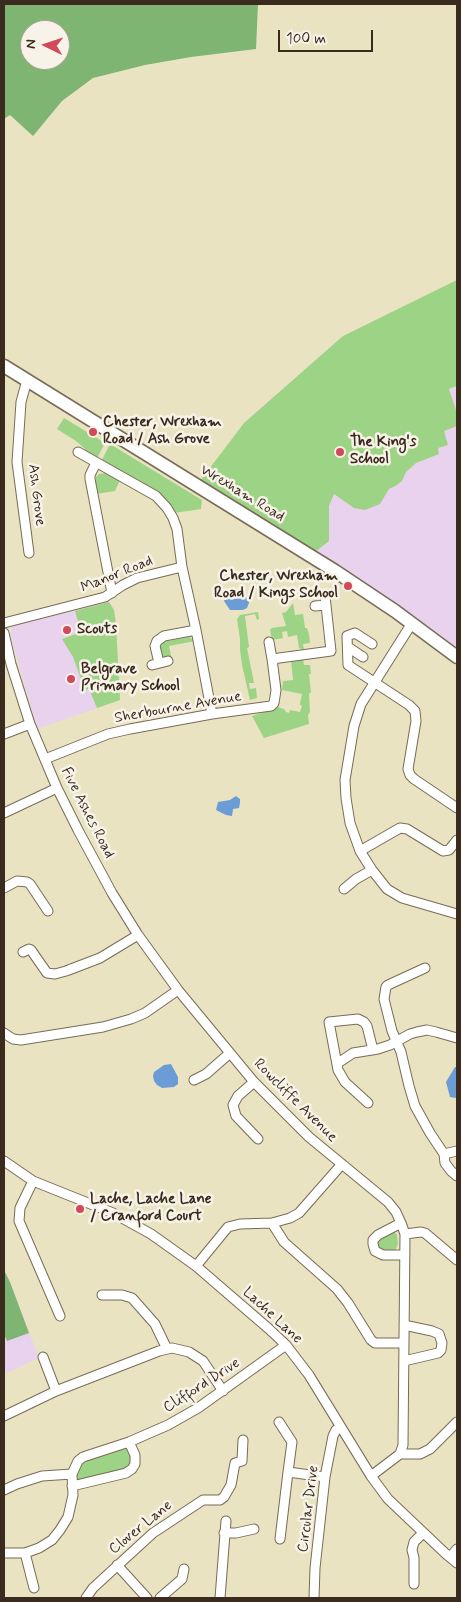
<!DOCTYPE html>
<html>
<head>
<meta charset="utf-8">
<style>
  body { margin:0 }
  #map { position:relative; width:461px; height:1602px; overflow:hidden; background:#eae3c2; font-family:Mynerve,sans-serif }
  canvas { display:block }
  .frame { position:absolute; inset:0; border:5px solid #3b2a1e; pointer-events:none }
  .north { position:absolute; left:20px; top:20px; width:50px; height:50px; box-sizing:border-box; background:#f7f3e8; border:1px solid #aca397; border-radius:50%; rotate:274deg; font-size:14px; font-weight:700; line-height:20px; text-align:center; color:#3b2a1e }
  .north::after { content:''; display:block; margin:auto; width:18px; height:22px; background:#d1495b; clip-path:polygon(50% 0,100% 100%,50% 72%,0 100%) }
  .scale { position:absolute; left:278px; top:30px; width:95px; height:22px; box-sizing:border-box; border:2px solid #3b2a1e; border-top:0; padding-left:6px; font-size:15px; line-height:18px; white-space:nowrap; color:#3b2a1e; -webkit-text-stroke:4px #f7f3e8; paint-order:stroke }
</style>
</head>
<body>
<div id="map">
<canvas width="461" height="1602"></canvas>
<div class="frame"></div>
<div class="north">N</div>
<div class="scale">100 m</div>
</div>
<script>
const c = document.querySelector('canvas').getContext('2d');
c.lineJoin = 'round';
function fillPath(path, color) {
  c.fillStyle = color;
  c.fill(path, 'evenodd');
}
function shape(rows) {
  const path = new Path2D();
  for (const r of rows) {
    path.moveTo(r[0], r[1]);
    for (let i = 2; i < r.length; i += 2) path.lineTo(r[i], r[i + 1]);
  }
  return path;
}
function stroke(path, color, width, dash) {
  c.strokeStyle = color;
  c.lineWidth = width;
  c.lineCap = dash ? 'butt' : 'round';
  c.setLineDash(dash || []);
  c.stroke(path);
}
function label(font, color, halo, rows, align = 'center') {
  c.font = font + ' Mynerve,sans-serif';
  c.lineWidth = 5;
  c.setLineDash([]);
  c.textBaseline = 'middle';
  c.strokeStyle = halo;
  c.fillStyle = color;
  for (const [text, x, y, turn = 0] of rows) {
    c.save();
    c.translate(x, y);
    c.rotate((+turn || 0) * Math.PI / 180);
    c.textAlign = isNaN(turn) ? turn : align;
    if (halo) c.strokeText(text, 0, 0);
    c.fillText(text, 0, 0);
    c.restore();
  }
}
const built = shape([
  [457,280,457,647,315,552,244,423,343,336],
  [108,601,114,610,116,624,120,700,37,729,10,634,13,625,76,611],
  [4,1270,10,1282,39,1358,4,1374]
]);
const green = shape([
  [457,280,457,386,449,389,457,413,457,426,444,431,448,445,438,448,439,454,416,463,406,472,402,481,397,485,389,489,380,504,365,510,354,508,334,494,329,506,329,541,315,552,200,481,244,423,343,336],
  [64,418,105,443,96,460,84,451,85,449,76,441,57,429],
  [110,444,202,500,201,509,174,513,101,462],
  [106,473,120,480,115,491,96,494,95,486,96,477,99,474],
  [109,602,114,610,116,624,120,700,97,708,89,689,85,690,73,657,62,639,81,632,75,611],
  [293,603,295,615,303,614,305,628,307,628,309,634,310,643,303,644,304,650,299,648,297,635,288,637,287,631,282,632,283,638,272,640,270,630,272,628,286,626,282,613,286,612],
  [258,612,259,619,257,620,255,614,245,616,249,647,247,648,254,683,249,683,250,689,256,688,257,698,250,700,242,665,240,650,240,639,237,619,240,615],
  [189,637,195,641,169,646,173,664,172,664,170,657,162,657,160,647,163,642],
  [303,659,304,665,310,665,311,674,309,674,311,693,309,693,310,712,308,715,309,724,264,738,252,716,270,710,275,706,284,709,286,712,289,713,290,710,300,712,302,706,299,704,300,704,302,694,282,690,283,681,293,680,291,660],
  [393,1230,397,1235,398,1244,394,1253,376,1249,376,1241],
  [124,1447,129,1449,133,1462,127,1470,78,1480,76,1478,79,1465,86,1459]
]);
const forest = shape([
  [4,4,258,4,256,49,191,57,145,65,93,78,62,101,33,136,10,115,4,119],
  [30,30,60,30,60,60,30,60],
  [4,1270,10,1282,29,1333,7,1341,4,1334]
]);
const water = shape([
  [227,593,234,595,246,597,250,600,247,608,243,610,230,610,224,601],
  [236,796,240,799,240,803,239,808,233,809,232,816,226,815,216,810,218,802,230,800],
  [171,1064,178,1077,178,1084,174,1087,162,1088,157,1085,154,1081,153,1076,154,1072,164,1065],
  [455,1067,457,1067,457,1097,455,1098,450,1097,446,1082]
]);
const minor = shape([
  [27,380,21,402,17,462,29,553],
  [78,452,156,496,167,508,173,518,177,529,182,567,196,630,212,714],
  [96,463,90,475,90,479,112,593],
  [315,606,326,605],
  [4,623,105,597,123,585,137,578,182,567],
  [412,623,361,704,354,726,345,780,346,798,350,823,360,851,372,870,387,889,402,898,457,914],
  [4,633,11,664,30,724,57,788,78,830,112,893,138,935,178,990,254,1082,309,1137,388,1202,396,1212,401,1223,405,1234,403,1445,400,1454,371,1476],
  [269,642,272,659],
  [372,644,355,633,347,636,348,665,409,705,415,711,416,721,408,769,410,775,414,779,457,808],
  [348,647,363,657],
  [159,663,155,646,157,641,164,636,196,630],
  [152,665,168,661],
  [4,734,30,724],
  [45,759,108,734,130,729,212,714,271,706,274,703,276,690,272,659,331,651,325,596],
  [4,813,57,788],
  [360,851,400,828,407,829,443,851,449,850,457,840],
  [4,888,17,881,27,882,30,884,48,911],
  [344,889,356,879,372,870],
  [23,952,29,949,31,950,47,973,55,974,66,971,100,958,138,935],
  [425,968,388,985,386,987,384,999,392,1031,401,1052,409,1086,415,1106,430,1133,444,1154,445,1163,451,1171,457,1176],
  [4,1033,13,1039,21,1040,103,1027,131,1019,145,1013,178,990],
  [338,1063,353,1053,378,1049,390,1045,410,1034,417,1032,427,1030,436,1032,457,1038],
  [194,1080,206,1074,230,1053],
  [254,1082,238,1096,233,1105,236,1116,258,1139],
  [368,1103,345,1082,338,1070,329,1022,358,1019,364,1022,367,1026,373,1050],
  [444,1154,457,1151],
  [4,1161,33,1181,113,1213,151,1234,196,1266,269,1329,286,1345,309,1375,371,1476,388,1499,446,1554,457,1563],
  [33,1181,20,1208,19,1221,60,1316],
  [272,1223,284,1242,337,1289,348,1303,371,1340,375,1343,404,1343],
  [401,1223,378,1235,373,1240,373,1244,375,1251,383,1255,405,1255],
  [405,1234,421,1232,425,1233,457,1260],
  [196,1266,228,1227,240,1224,272,1223,290,1218,299,1213,342,1164],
  [102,1295,122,1295,132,1298,155,1324,167,1349],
  [43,1357,56,1391],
  [404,1361,438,1353,441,1350,442,1343,439,1334,432,1331,404,1325],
  [4,1416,56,1391,159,1351,172,1348,189,1352,203,1361,223,1391],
  [279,1422,292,1442,288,1472],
  [400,1454,420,1454,430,1449,457,1422],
  [72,1486,126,1473,132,1469,135,1464,135,1455,129,1442],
  [4,1490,17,1484,42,1476,72,1474],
  [224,1533,236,1533,254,1529],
  [280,1539,288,1472,325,1477],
  [4,1553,25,1553,39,1548,52,1540,60,1530,68,1517,73,1495,72,1474,78,1461,83,1457,129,1442,168,1425,198,1408,286,1345],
  [25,1553,34,1588],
  [450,1557,457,1549],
  [117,1565,147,1598],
  [414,1584,414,1558,412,1550,414,1542,423,1533],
  [86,1598,93,1588,153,1533,203,1500,220,1500,224,1497,231,1485,235,1463,242,1461,243,1440],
  [160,1598,182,1579,184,1569],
  [220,1598,226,1521],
  [314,1598,315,1568,325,1477,333,1436,336,1430,340,1427]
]);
const highway = shape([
  [4,366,335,571,395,611,457,657]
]);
const markers = [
  [93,432,5,"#d1495b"],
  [340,452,5,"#d1495b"],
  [348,586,5,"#d1495b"],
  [67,630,5,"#d1495b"],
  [71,679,5,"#d1495b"],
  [80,1209,5,"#d1495b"]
];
const poiNames = [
  ["Chester, Wrexham",103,423],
  ["Road / Ash Grove",103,440],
  ["The King's",350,443],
  ["School",350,460],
  ["Chester, Wrexham",338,577,"right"],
  ["Road / Kings School",338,594,"right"],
  ["Scouts",77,630],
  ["Belgrave",81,670],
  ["Primary School",81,687],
  ["Lache, Lache Lane",90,1200],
  ["/ Cranford Court",90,1217]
];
const streetNames = [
  ["Wrexham Road",242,494,31],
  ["Ash Grove",36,495,83],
  ["Manor Road",117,575,-22],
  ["Sherbourne Avenue",178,708,-10],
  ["Five Ashes Road",87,813,63],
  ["Rowcliffe Avenue",295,1101,45],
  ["Lache Lane",272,1316,43],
  ["Clifford Drive",202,1386,-33],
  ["Circular Drive",309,1509,-83],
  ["Clover Lane",141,1528,-39]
];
fillPath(built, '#e9d2ee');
fillPath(green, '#9dd384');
fillPath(forest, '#7eb572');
fillPath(water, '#6c9cd6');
stroke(minor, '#786b57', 11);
stroke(highway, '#786b57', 15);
stroke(minor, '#fff', 9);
stroke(highway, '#fff', 12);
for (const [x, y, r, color] of markers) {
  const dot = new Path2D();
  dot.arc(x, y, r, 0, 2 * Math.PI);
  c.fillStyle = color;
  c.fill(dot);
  stroke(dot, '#f7f3e8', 2);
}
label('bold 15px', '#3b2a1e', '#f7f3e8', poiNames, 'left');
label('15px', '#3b2a1e', '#f7f3e8', streetNames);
</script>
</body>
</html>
